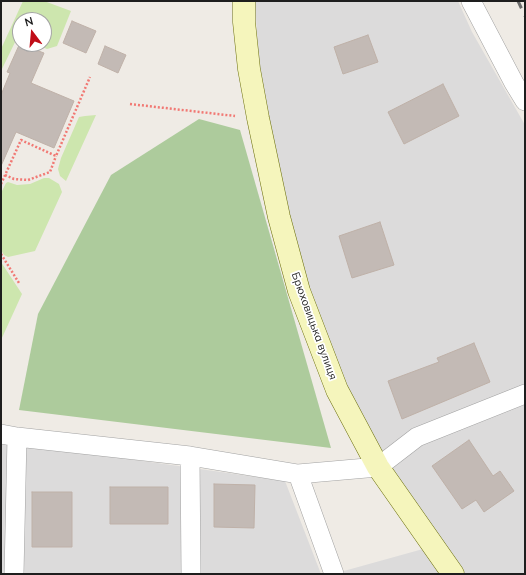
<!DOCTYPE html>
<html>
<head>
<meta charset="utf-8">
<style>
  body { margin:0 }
  #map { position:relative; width:526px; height:575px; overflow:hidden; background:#efebe5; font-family:Mulish,sans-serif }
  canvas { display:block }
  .frame { position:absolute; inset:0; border:2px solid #1e1e1e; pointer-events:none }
  .north { position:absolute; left:12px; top:12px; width:40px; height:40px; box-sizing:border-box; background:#fff; border:1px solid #a5a5a5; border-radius:50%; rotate:344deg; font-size:11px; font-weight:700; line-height:16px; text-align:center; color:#1e1e1e }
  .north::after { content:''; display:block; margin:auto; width:14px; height:18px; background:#c00d18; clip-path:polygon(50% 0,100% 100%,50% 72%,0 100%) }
</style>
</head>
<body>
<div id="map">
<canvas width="526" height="575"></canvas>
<div class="frame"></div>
<div class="north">N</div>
</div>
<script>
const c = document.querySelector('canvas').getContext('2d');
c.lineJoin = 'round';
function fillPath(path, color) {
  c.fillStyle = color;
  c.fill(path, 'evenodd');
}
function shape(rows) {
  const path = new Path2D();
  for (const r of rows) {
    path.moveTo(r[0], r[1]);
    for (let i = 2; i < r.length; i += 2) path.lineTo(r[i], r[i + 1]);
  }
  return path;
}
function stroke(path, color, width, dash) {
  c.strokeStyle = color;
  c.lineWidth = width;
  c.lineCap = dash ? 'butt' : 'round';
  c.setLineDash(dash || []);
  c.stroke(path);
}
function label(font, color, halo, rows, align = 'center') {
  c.font = font + ' Mulish,sans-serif';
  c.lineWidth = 3.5;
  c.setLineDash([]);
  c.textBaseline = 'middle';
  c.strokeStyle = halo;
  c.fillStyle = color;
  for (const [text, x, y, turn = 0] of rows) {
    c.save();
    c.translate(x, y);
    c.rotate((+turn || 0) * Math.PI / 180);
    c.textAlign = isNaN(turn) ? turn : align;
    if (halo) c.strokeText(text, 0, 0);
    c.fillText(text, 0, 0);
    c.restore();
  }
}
const residential = shape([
  [255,1,458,1,472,32,525,125,525,574,461,574,413,508,343,380,295,254,259,68],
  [1,441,285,481,321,574,1,574],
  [423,549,442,574,333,574]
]);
const grass = shape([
  [23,1,44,1,71,11,57,46,47,49,35,44,44,44,44,20,20,20,20,37,18,36,1,71,1,49],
  [96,115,66,181,60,176,58,169,61,158,79,117,85,116],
  [44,178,49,178,59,184,62,192,35,251,8,257,4,255,1,250,1,193,6,183,8,182,17,185,30,184],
  [1,262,22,294,1,340]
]);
const forest = shape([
  [199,119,240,130,331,448,19,410,38,314,111,175]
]);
const building = shape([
  [72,21,96,31,86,53,63,43,72,21],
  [368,35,378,62,343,74,334,47,368,35],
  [20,43,20,44,44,53,31,83,74,101,54,148,16,132,1,166,1,95,10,73,7,72,20,43],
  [105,46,126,55,118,73,98,64,105,46],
  [443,84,459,116,404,144,388,112,443,84],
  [380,222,394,265,352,278,339,236,380,222],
  [474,343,490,382,402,419,388,381,439,362,437,358,474,343],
  [469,440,493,476,500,471,514,491,484,512,476,500,462,509,432,466,469,440],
  [214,484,255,485,254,528,214,527,214,484],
  [110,487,168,487,168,524,110,524,110,487],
  [32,492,72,492,72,547,32,547,32,492]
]);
const path = shape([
  [130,104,235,116],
  [5,175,14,179,28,180,50,172,56,156],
  [1,184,21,140,56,156,90,77],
  [1,254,19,283]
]);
const minor = shape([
  [471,1,514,83,525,101],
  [1,434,17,437,190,456,298,474,378,467,417,437,525,394],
  [190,456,191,574],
  [298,474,334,574],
  [14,574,17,437]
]);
const secondary = shape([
  [244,1,244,22,249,69,258,118,279,217,299,291,337,390,378,467,453,574]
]);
const rail = shape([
  [518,1,525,16]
]);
const streetNames = [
  ["Брюховицька вулиця",314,326,70]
];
fillPath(residential, '#dcdbdb');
fillPath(grass, '#cde6ae');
fillPath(forest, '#adcb9c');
fillPath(building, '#c3bab5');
stroke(building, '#bfb1a8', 1);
stroke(minor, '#a2a2a2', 20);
stroke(secondary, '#6b6f0c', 23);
stroke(path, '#f17974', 2.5, [2, 2]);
stroke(minor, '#fff', 19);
stroke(secondary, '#f5f5bc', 22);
stroke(rail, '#6c6c6c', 3, [8, 8]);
label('11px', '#1e1e1e', '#fff', streetNames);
</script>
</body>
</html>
